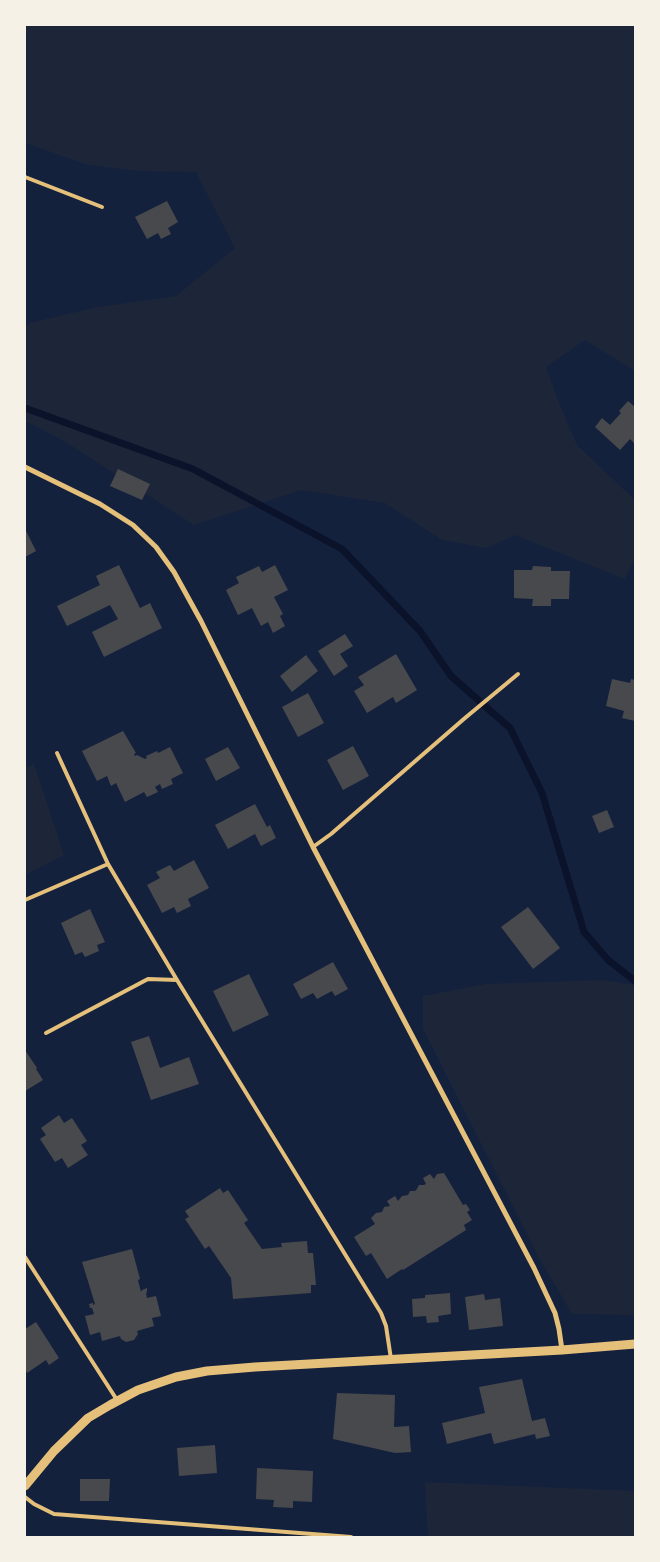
<!DOCTYPE html>
<html>
<head>
<meta charset="utf-8">
<style>
  body { margin:0 }
  #map { position:relative; width:660px; height:1562px; overflow:hidden; background:#14213d; font-family:"Source Sans 3",sans-serif }
  canvas { display:block }
  .frame { position:absolute; inset:0; border:26px solid #f6f1e7; pointer-events:none }
</style>
</head>
<body>
<div id="map">
<canvas width="660" height="1562"></canvas>
<div class="frame"></div>
</div>
<script>
const c = document.querySelector('canvas').getContext('2d');
c.lineJoin = 'round';
function fillPath(path, color) {
  c.fillStyle = color;
  c.fill(path, 'evenodd');
}
function shape(rows) {
  const path = new Path2D();
  for (const r of rows) {
    path.moveTo(r[0], r[1]);
    for (let i = 2; i < r.length; i += 2) path.lineTo(r[i], r[i + 1]);
  }
  return path;
}
function stroke(path, color, width, dash) {
  c.strokeStyle = color;
  c.lineWidth = width;
  c.lineCap = dash ? 'butt' : 'round';
  c.setLineDash(dash || []);
  c.stroke(path);
}
const green = shape([
  [25,25,635,25,635,371,585,340,546,367,559,403,577,445,635,500,635,558,625,579,515,535,487,548,442,540,385,503,301,490,194,525,64,441,25,421,25,328,29,323,98,307,176,296,235,248,196,172,139,171,88,165,25,143],
  [34,764,64,855,25,875,25,768],
  [602,980,635,985,635,1315,572,1314,538,1256,423,1029,423,996,486,984],
  [425,1482,635,1491,635,1537,428,1537]
]);
const stream = shape([
  [25,408,193,469,342,549,420,631,451,676,510,728,542,793,584,932,608,960,635,981]
]);
const building = shape([
  [167,201,178,222,168,228,171,234,161,239,158,233,147,239,135,217],
  [628,401,635,407,635,444,630,439,620,450,595,427,602,418,610,425,621,413,619,411],
  [118,469,150,484,142,500,110,486],
  [25,529,36,551,25,557],
  [119,565,140,608,150,603,162,628,104,657,92,632,118,619,110,605,67,626,57,606,100,585,96,576],
  [275,565,288,590,274,597,283,614,280,616,285,626,273,633,268,622,261,626,252,608,238,615,226,590,239,583,236,577,259,566,262,572],
  [533,566,551,567,551,571,570,571,569,599,551,599,551,606,532,606,533,599,514,598,514,570,532,570],
  [345,634,353,646,340,654,348,666,334,676,318,651],
  [396,654,417,690,396,703,393,697,367,713,354,691,364,685,358,677],
  [306,655,318,671,292,692,280,676],
  [612,679,630,683,631,679,635,680,635,721,622,718,624,711,606,706],
  [308,693,324,723,298,737,282,707],
  [123,731,136,753,134,754,135,756,137,755,145,759,147,758,146,756,157,751,158,753,170,747,183,773,171,779,173,784,162,789,160,784,155,787,158,792,147,797,144,792,125,802,116,783,111,786,107,776,97,781,82,751],
  [353,746,369,776,343,790,327,760],
  [228,747,240,768,216,781,205,759],
  [255,804,267,827,270,825,276,838,261,846,255,834,228,849,215,825],
  [607,810,614,827,599,833,592,816],
  [194,860,209,888,188,899,191,906,177,913,174,907,162,913,147,885,160,878,156,872,170,865,174,871],
  [528,907,560,948,533,969,501,927],
  [90,909,105,942,97,945,99,951,85,957,82,952,75,955,61,923],
  [333,962,348,989,335,996,332,991,317,999,313,993,301,999,293,984],
  [249,974,269,1015,233,1032,213,991],
  [149,1036,160,1068,189,1057,199,1084,151,1100,131,1042],
  [25,1050,37,1068,36,1069,43,1080,25,1091],
  [59,1115,64,1123,72,1118,87,1141,81,1145,88,1155,68,1168,62,1158,55,1162,40,1139,46,1135,41,1128],
  [444,1173,463,1205,466,1204,470,1210,467,1212,472,1220,464,1225,466,1230,403,1270,402,1269,387,1279,371,1253,366,1256,354,1237,375,1224,371,1218,376,1213,382,1212,384,1207,390,1206,387,1201,395,1196,398,1201,402,1196,408,1195,410,1191,415,1191,417,1189,419,1185,424,1185,426,1184,423,1178,430,1174,434,1179,437,1174],
  [220,1188,223,1193,228,1190,248,1220,244,1223,262,1249,282,1247,281,1243,307,1241,308,1253,313,1253,316,1285,311,1285,311,1293,233,1299,231,1278,209,1246,205,1249,185,1219,189,1217,185,1211],
  [132,1249,140,1279,138,1280,141,1292,142,1290,147,1288,147,1292,146,1293,147,1298,156,1296,161,1316,152,1318,154,1326,137,1331,138,1334,134,1340,126,1342,121,1339,120,1336,102,1341,100,1332,90,1335,85,1316,94,1314,92,1308,90,1308,89,1304,93,1303,93,1305,95,1304,82,1262],
  [450,1293,451,1314,438,1316,439,1322,427,1323,426,1316,413,1317,412,1299,425,1298,425,1295],
  [484,1294,485,1300,500,1298,503,1326,469,1330,465,1297],
  [36,1322,59,1358,49,1365,46,1360,27,1373,25,1369,25,1329],
  [522,1379,532,1421,545,1418,550,1436,536,1439,535,1434,494,1444,491,1433,447,1444,442,1423,485,1413,479,1387],
  [337,1393,395,1395,394,1427,409,1426,411,1452,395,1453,333,1439],
  [215,1445,217,1473,179,1476,177,1448],
  [257,1468,313,1471,312,1502,293,1501,293,1508,273,1507,274,1500,256,1499],
  [80,1479,110,1479,109,1501,80,1501]
]);
const service = shape([
  [25,177,102,207],
  [57,753,108,864,177,980],
  [313,847,331,834,465,718,518,674],
  [25,900,108,864],
  [46,1033,148,979,177,980,381,1313,386,1326,391,1359],
  [25,1257,117,1400],
  [25,1497,34,1504,54,1514,351,1537]
]);
const minor = shape([
  [25,467,100,504,133,525,156,547,174,572,201,621,313,847,534,1268,555,1313,559,1329,562,1350]
]);
const tertiary = shape([
  [25,1486,54,1451,88,1418,110,1405,138,1390,176,1377,207,1371,255,1367,562,1350,635,1344]
]);
fillPath(green, '#1d2539');
stroke(stream, '#0b132b', 7);
fillPath(building, '#48494c');
stroke(service, '#e5c07b', 4);
stroke(minor, '#e5c07b', 5);
stroke(tertiary, '#e5c07b', 9);
</script>
</body>
</html>
